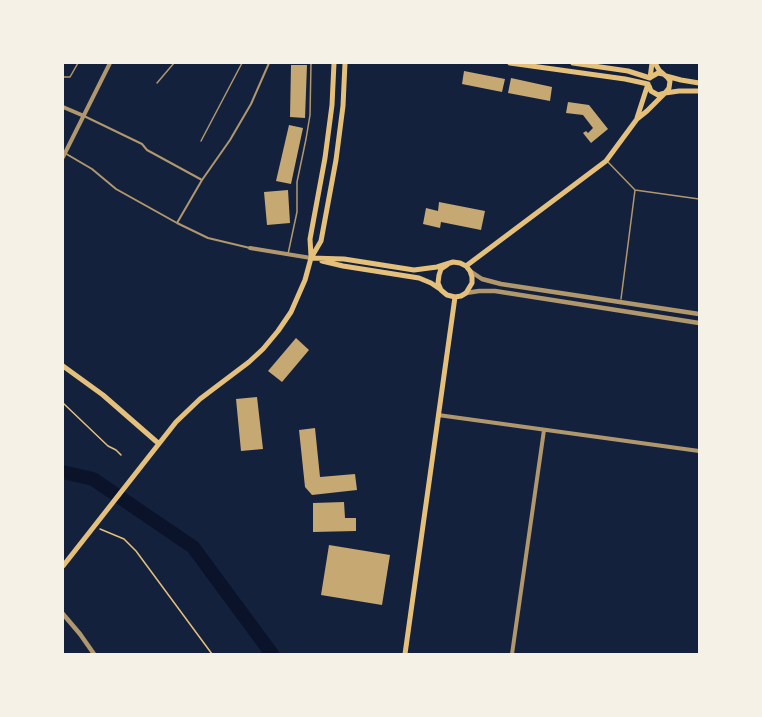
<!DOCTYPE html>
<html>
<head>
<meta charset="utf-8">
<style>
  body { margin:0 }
  #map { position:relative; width:762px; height:717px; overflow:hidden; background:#14213d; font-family:Raleway,sans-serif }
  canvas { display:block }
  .frame { position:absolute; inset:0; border:64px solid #f6f1e7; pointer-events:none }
</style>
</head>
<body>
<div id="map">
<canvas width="762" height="717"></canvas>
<div class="frame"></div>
</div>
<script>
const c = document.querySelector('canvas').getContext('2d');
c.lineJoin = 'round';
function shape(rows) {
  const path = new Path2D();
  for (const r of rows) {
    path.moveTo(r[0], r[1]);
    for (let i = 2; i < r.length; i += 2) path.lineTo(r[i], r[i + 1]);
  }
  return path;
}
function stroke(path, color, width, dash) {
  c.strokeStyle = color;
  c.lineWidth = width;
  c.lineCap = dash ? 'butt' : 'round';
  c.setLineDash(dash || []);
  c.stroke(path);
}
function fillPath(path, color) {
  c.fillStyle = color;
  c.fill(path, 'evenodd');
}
const river = shape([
  [63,472,93,479,193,547,272,654]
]);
const building = shape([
  [291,65,307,65,305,118,290,117],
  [464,71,505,79,502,92,462,84],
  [511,78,552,87,550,101,508,93],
  [568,102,589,105,608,129,591,143,583,133,586,131,588,133,593,128,583,115,566,113],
  [289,125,303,128,291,184,276,181],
  [288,190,290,223,267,225,264,192],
  [439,202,485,211,481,230,441,222,440,228,423,224,426,208,438,211],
  [296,338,309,350,282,382,268,371],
  [257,397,263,449,241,451,236,399],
  [315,428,320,477,355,474,357,490,312,495,305,487,299,430],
  [344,502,345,518,356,518,356,531,313,532,313,503],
  [329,545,390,555,382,605,321,595]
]);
const path = shape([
  [63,403,108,446,116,450,121,455],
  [100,529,124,539,136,551,212,654]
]);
const service = shape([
  [63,77,70,77,78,63],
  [157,83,174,63],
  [201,141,242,63],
  [607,161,635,190,699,199],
  [288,254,297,212,297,182,306,139,310,115,311,63],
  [621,299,635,190]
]);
const pedestrian = shape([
  [84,116,142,144,147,150,202,180],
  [63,152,92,169,116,189,177,223,208,238,250,248],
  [177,223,202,180,230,140,251,104,269,63]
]);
const minor = shape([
  [63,107,84,116],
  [63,157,110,63],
  [250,248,311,258],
  [438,415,699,451],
  [512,654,544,430]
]);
const tertiary = shape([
  [470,271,482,279,501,284,699,314],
  [466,293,479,291,495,291,699,323],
  [63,614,80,634,94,654]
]);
const secondary = shape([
  [510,63,625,79,648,84,637,118],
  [573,63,628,71,650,78,652,63],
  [666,76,681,80,699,83],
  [651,77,658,73,663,74],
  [649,86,651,91,658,95,665,93,669,88,670,81,668,78,659,70,655,63],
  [311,256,310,239,325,158,332,105,334,63],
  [311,258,344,259,414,270,437,267,453,262,460,263,466,266,470,271,472,277,472,283,466,293,461,296,455,297,447,295,441,290,438,283,439,275,441,269,447,265],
  [322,261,343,266,419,278,431,283,440,289],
  [466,266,606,161,637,119,647,111,665,93,679,91,699,91],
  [63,366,103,395,158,443],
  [63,566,176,422,200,399,249,362,263,349,278,331,291,312,305,280,311,258,321,241,336,160,343,106,345,63],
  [405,654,455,297]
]);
stroke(river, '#0b132b', 14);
fillPath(building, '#c6a872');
stroke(path, '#e5c07b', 1.5);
stroke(service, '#b1986c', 1.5);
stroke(pedestrian, '#b1986c', 2);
stroke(minor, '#b1986c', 4);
stroke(tertiary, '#b1986c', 4.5);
stroke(secondary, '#e5c07b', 5);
</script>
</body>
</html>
